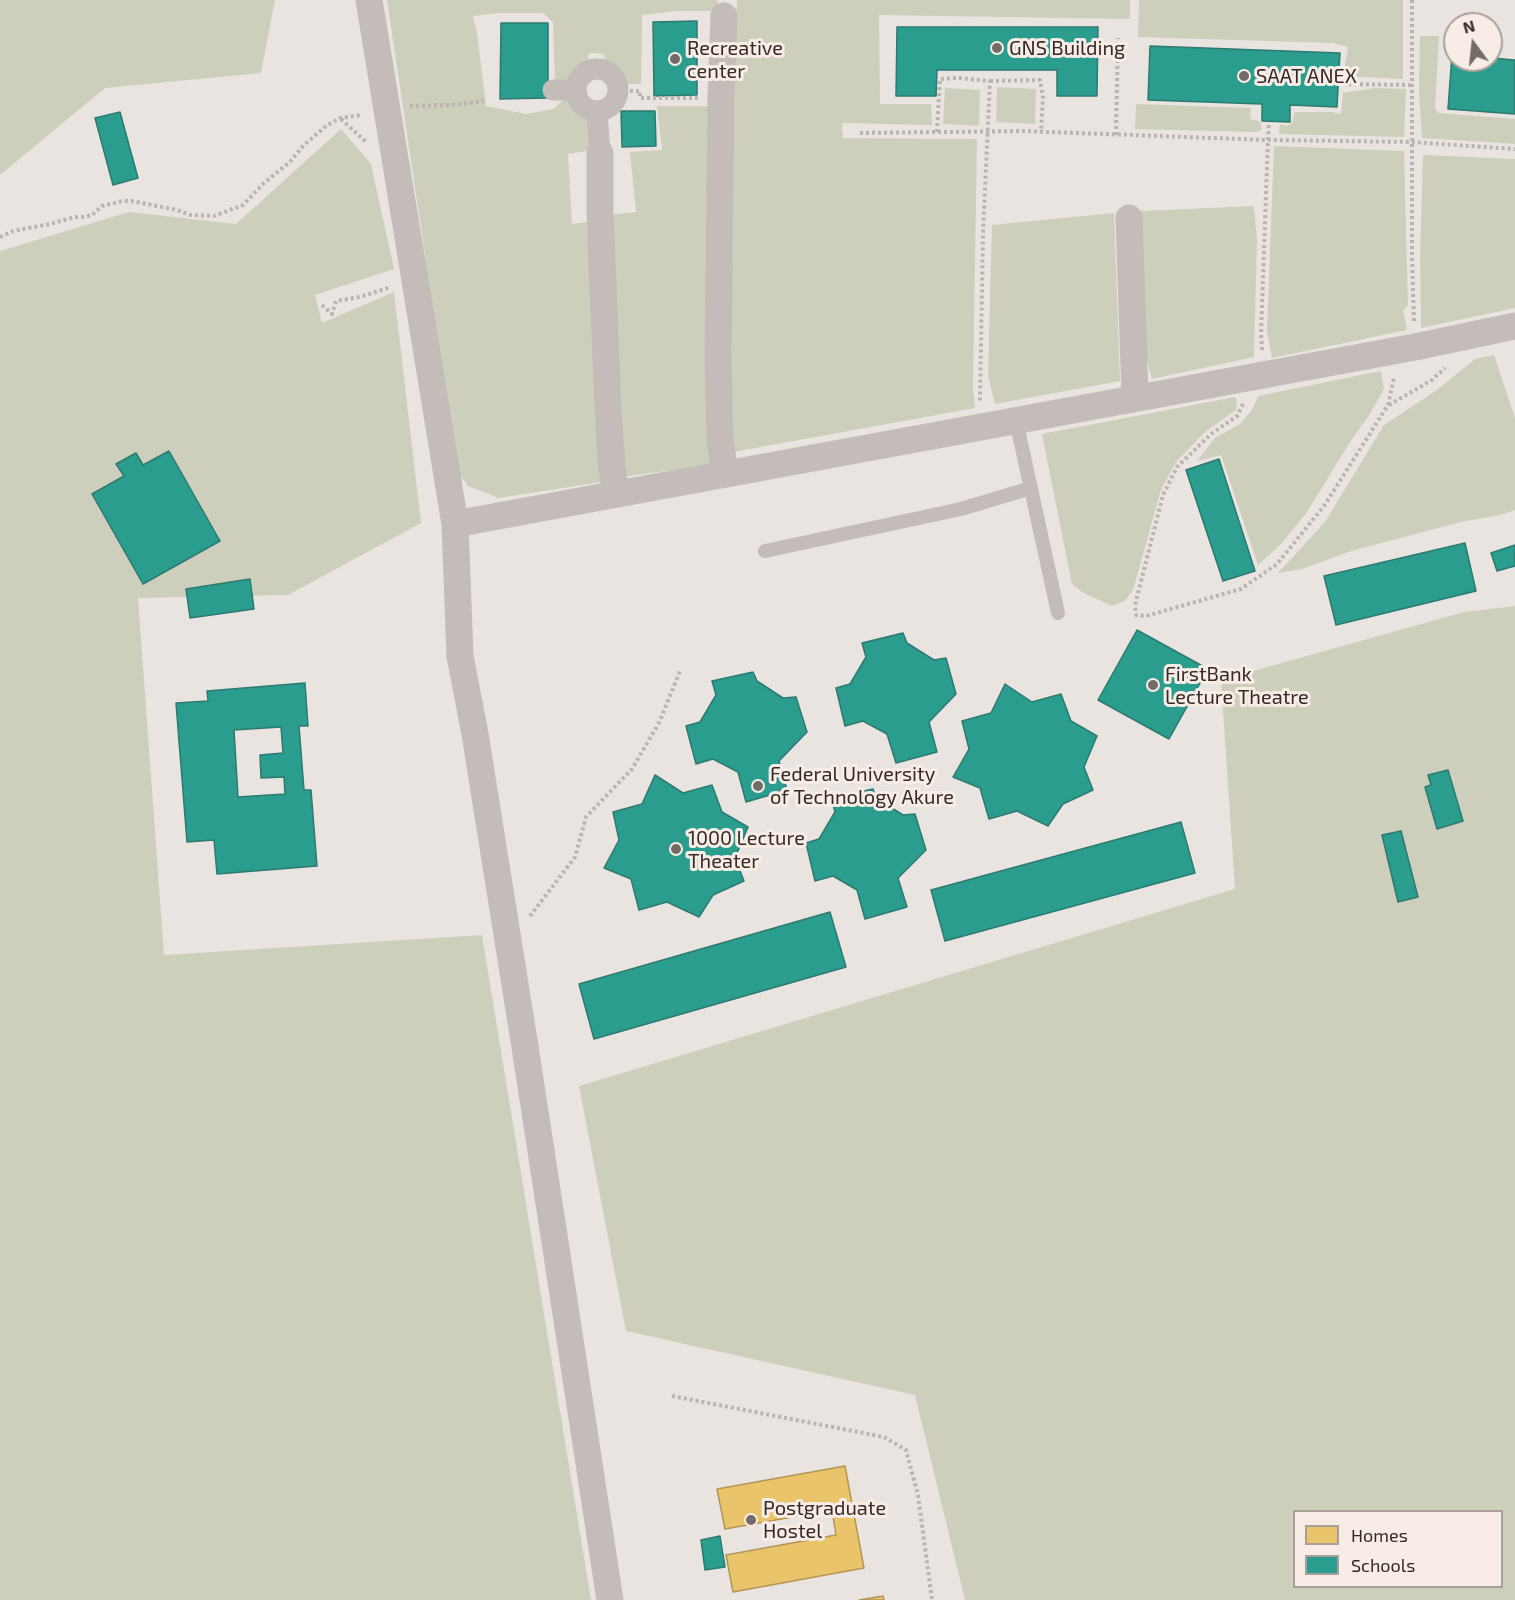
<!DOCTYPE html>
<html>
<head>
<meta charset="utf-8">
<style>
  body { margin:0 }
  #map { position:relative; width:1515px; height:1600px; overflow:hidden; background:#eae4e0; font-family:"Exo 2",sans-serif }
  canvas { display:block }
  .legend { position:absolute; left:1293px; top:1510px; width:210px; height:78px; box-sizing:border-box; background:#f7ede6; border:2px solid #a99f9a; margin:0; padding:8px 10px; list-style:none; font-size:18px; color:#332a27 }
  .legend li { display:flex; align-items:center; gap:12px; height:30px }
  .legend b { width:30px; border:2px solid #a99f9a }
  .north { position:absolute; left:1443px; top:12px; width:60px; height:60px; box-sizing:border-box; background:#f7ede6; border:2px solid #a99f9a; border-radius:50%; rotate:345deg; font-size:16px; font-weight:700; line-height:24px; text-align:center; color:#332a27 }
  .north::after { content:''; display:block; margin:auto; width:21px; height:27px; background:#736b68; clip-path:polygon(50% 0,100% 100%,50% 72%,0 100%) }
</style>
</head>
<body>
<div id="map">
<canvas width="1515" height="1600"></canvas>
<ul class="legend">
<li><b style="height:16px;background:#e9c46a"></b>Homes</li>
<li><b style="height:16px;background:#2a9d8f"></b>Schools</li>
</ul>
<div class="north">N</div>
</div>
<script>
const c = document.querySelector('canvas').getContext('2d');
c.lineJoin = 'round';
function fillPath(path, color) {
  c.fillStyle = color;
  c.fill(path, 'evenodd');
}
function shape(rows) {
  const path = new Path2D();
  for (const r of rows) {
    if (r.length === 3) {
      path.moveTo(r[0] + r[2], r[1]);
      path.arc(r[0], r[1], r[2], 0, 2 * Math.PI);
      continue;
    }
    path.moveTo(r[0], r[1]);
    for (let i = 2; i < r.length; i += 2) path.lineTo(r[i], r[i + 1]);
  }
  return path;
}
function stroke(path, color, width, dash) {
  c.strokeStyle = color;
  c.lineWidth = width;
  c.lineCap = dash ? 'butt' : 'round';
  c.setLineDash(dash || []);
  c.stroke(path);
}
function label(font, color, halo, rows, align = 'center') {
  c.font = font + ' "Exo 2",sans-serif';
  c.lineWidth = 6;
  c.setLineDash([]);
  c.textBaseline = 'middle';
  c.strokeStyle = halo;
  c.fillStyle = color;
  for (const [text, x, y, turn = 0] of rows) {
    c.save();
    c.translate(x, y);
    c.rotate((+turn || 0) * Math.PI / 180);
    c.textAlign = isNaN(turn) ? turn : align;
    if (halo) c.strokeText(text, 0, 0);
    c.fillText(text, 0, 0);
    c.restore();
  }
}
const green = shape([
  [0,0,275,0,261,73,105,88,0,175],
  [387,0,717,0,719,11,676,11,642,15,641,84,622,84,618,71,606,66,604,54,591,53,588,55,589,66,579,71,573,80,555,86,553,22,543,13,498,13,473,16,477,32,486,106,526,114,553,109,567,97,573,97,576,111,591,115,591,150,568,154,572,224,587,222,602,482,499,498,468,486,453,465,423,241],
  [737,0,1130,0,1130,19,879,15,880,104,931,104,932,125,842,123,843,138,977,139,973,388,975,408,733,452,730,260],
  [1139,0,1403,0,1403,79,1343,76,1348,47,1333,43,1138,37],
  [1420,36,1439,36,1435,108,1438,113,1515,119,1515,144,1422,138,1419,92],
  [997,87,1036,89,1035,124,996,122],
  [945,88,980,90,979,126,943,124],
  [1375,88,1406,89,1404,137,1279,134,1280,124,1287,126,1292,123,1295,112,1331,112,1341,114,1343,93],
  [1136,104,1251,108,1250,119,1260,121,1262,129,1257,132,1135,129],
  [657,106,710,106,715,464,622,477,608,215,636,212,630,152,662,150],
  [341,129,371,164,394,269,315,295,322,323,394,292,421,523,288,595,138,598,164,955,482,935,591,1600,0,1600,0,251,129,212,236,224],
  [1274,146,1404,151,1408,305,1403,310,1407,330,1272,358,1267,331],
  [1423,155,1515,159,1515,308,1421,328,1420,255],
  [1254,206,1257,240,1254,357,1152,379,1146,357,1141,211],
  [1114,213,1120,381,995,404,988,375,992,225],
  [1494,355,1515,418,1515,510,1500,515,1461,522,1351,551,1302,569,1278,573,1325,522,1384,425,1437,390,1475,359],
  [1381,371,1384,389,1370,414,1350,442,1307,512,1281,544,1258,565,1221,455,1197,461,1215,438,1240,424,1252,410,1258,396],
  [1235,397,1237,401,1236,410,1205,432,1176,462,1161,490,1133,590,1125,601,1112,606,1082,592,1072,584,1042,434],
  [1515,606,1515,1600,965,1600,915,1395,626,1331,579,1086,1235,889,1221,680,1464,612],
  [1294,1512,1502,1512,1502,1586,1294,1586]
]);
const homes = shape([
  [845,1466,864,1568,733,1592,726,1555,836,1535,832,1510,725,1529,717,1489,845,1466],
  [883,1596,884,1600,859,1600,883,1596]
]);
const schools = shape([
  [697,21,697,95,654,96,653,22,697,21],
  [501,23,548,23,548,98,500,99,501,23],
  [897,27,1098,27,1097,96,1057,96,1057,70,937,70,936,96,896,96,897,27],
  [1150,46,1340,53,1337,107,1290,105,1290,122,1262,121,1262,104,1148,100,1150,46],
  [1452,55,1455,55,1455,60,1491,60,1491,58,1515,60,1515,114,1448,109,1452,55],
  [621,111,655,111,656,146,622,147,621,111],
  [120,112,138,178,113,185,95,118,120,112],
  [169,451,220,541,143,584,92,494,124,476,116,464,136,453,143,465,169,451],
  [1219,459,1255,571,1223,581,1186,470,1219,459],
  [1465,543,1476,591,1336,625,1324,576,1465,543],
  [1515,545,1515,566,1497,571,1491,553,1515,545],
  [250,579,254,609,190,618,186,589,250,579],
  [1137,630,1208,669,1169,739,1098,700,1137,630],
  [903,633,907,643,934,660,946,658,956,694,929,722,937,752,896,763,887,734,863,721,845,726,836,688,850,684,866,657,862,643,903,633],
  [753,672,757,681,783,698,796,697,807,732,779,761,787,790,746,802,738,772,713,759,696,764,686,726,700,722,716,695,712,681,753,672],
  [305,683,308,726,299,726,304,790,311,790,317,866,217,874,214,840,187,842,176,703,208,701,207,691,305,683],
  [281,727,283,753,260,755,261,778,284,777,285,794,238,797,234,730,281,727],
  [1005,684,1032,702,1061,694,1071,721,1097,736,1084,767,1093,790,1063,804,1048,826,1017,811,989,819,980,788,953,777,969,749,962,721,991,713,1005,684],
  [1448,770,1463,821,1437,829,1425,787,1431,785,1428,775,1448,770],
  [655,775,683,793,712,785,722,812,748,827,735,858,744,881,713,895,699,917,667,902,639,910,631,879,604,868,619,840,613,812,642,804,655,775],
  [873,789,876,798,903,815,915,814,926,850,898,878,907,907,865,919,857,890,833,876,815,881,806,843,819,839,835,812,831,798,873,789],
  [1181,822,1195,873,945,941,931,890,1181,822],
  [1401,831,1418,897,1398,902,1382,835,1401,831],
  [830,912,846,967,594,1039,579,984,830,912],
  [720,1536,725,1567,705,1570,701,1540,720,1536]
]);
const path = shape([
  [1412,0,1412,255,1414,323],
  [990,81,1040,80,1043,97,1041,132],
  [1342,84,1413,85],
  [618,91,640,91,640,98,698,98],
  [410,106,452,105,484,101],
  [341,119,366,142],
  [937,132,940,79,958,78,990,81,983,233,980,401],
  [860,133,1022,131,1268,140,1269,122],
  [1116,135,1118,38],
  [0,237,13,231,50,224,75,217,84,217,92,215,102,206,123,201,132,201,177,210,190,215,214,216,243,205,264,183,290,162,303,146,326,126,340,118,362,115],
  [322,305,332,314,336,301,360,297,391,287],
  [1262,350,1261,333,1268,140,1412,142,1515,149],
  [1243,404,1237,416,1211,434,1177,467,1163,495,1135,605,1136,615,1146,616,1241,589,1277,564,1324,506,1388,405,1394,378],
  [1389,405,1432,380,1445,368],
  [530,916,575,857,586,817,632,769,659,723,680,671],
  [672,1396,884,1437,906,1450,918,1495,932,1600]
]);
const service = shape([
  [1016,420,1058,613],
  [765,551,961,509,1031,488]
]);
const pedestrian = shape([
  [597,90,21],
  [553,90,576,90],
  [597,111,600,153]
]);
const minor = shape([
  [369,0,455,524,1415,347,1515,326],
  [724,16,721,99,718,359,720,440,725,473],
  [600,153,600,212,608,408,612,470,616,493],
  [1129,218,1135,397],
  [455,524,460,656,475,734,525,1047,610,1600]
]);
const markers = [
  [997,48,6,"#736b68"],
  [675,59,6,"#736b68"],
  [1244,76,6,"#736b68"],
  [1153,685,6,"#736b68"],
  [758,786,6,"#736b68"],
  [676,849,6,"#736b68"],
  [751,1520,6,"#736b68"]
];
const poiNames = [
  ["Recreative",687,48],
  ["center",687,71],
  ["GNS Building",1009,48],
  ["SAAT ANEX",1256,76],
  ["FirstBank",1165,674],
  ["Lecture Theatre",1165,697],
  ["Federal University",770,774],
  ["of Technology Akure",770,797],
  ["1000 Lecture",688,838],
  ["Theater",688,861],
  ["Postgraduate",763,1508],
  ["Hostel",763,1531]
];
fillPath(green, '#cdcebb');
fillPath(homes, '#e9c46a');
stroke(homes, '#b29656', 1.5);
fillPath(schools, '#2a9d8f');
stroke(schools, '#2d7a70', 1.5);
stroke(path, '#bbb4b1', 4, [3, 3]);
stroke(service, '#c3bcb8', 14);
stroke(pedestrian, '#c3bcb8', 21);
stroke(minor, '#c3bcb8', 27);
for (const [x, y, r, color] of markers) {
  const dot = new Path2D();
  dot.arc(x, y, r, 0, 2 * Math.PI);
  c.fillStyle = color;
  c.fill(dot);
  stroke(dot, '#f7ede6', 2);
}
label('20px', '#332a27', '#f7ede6', poiNames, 'left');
</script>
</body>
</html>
